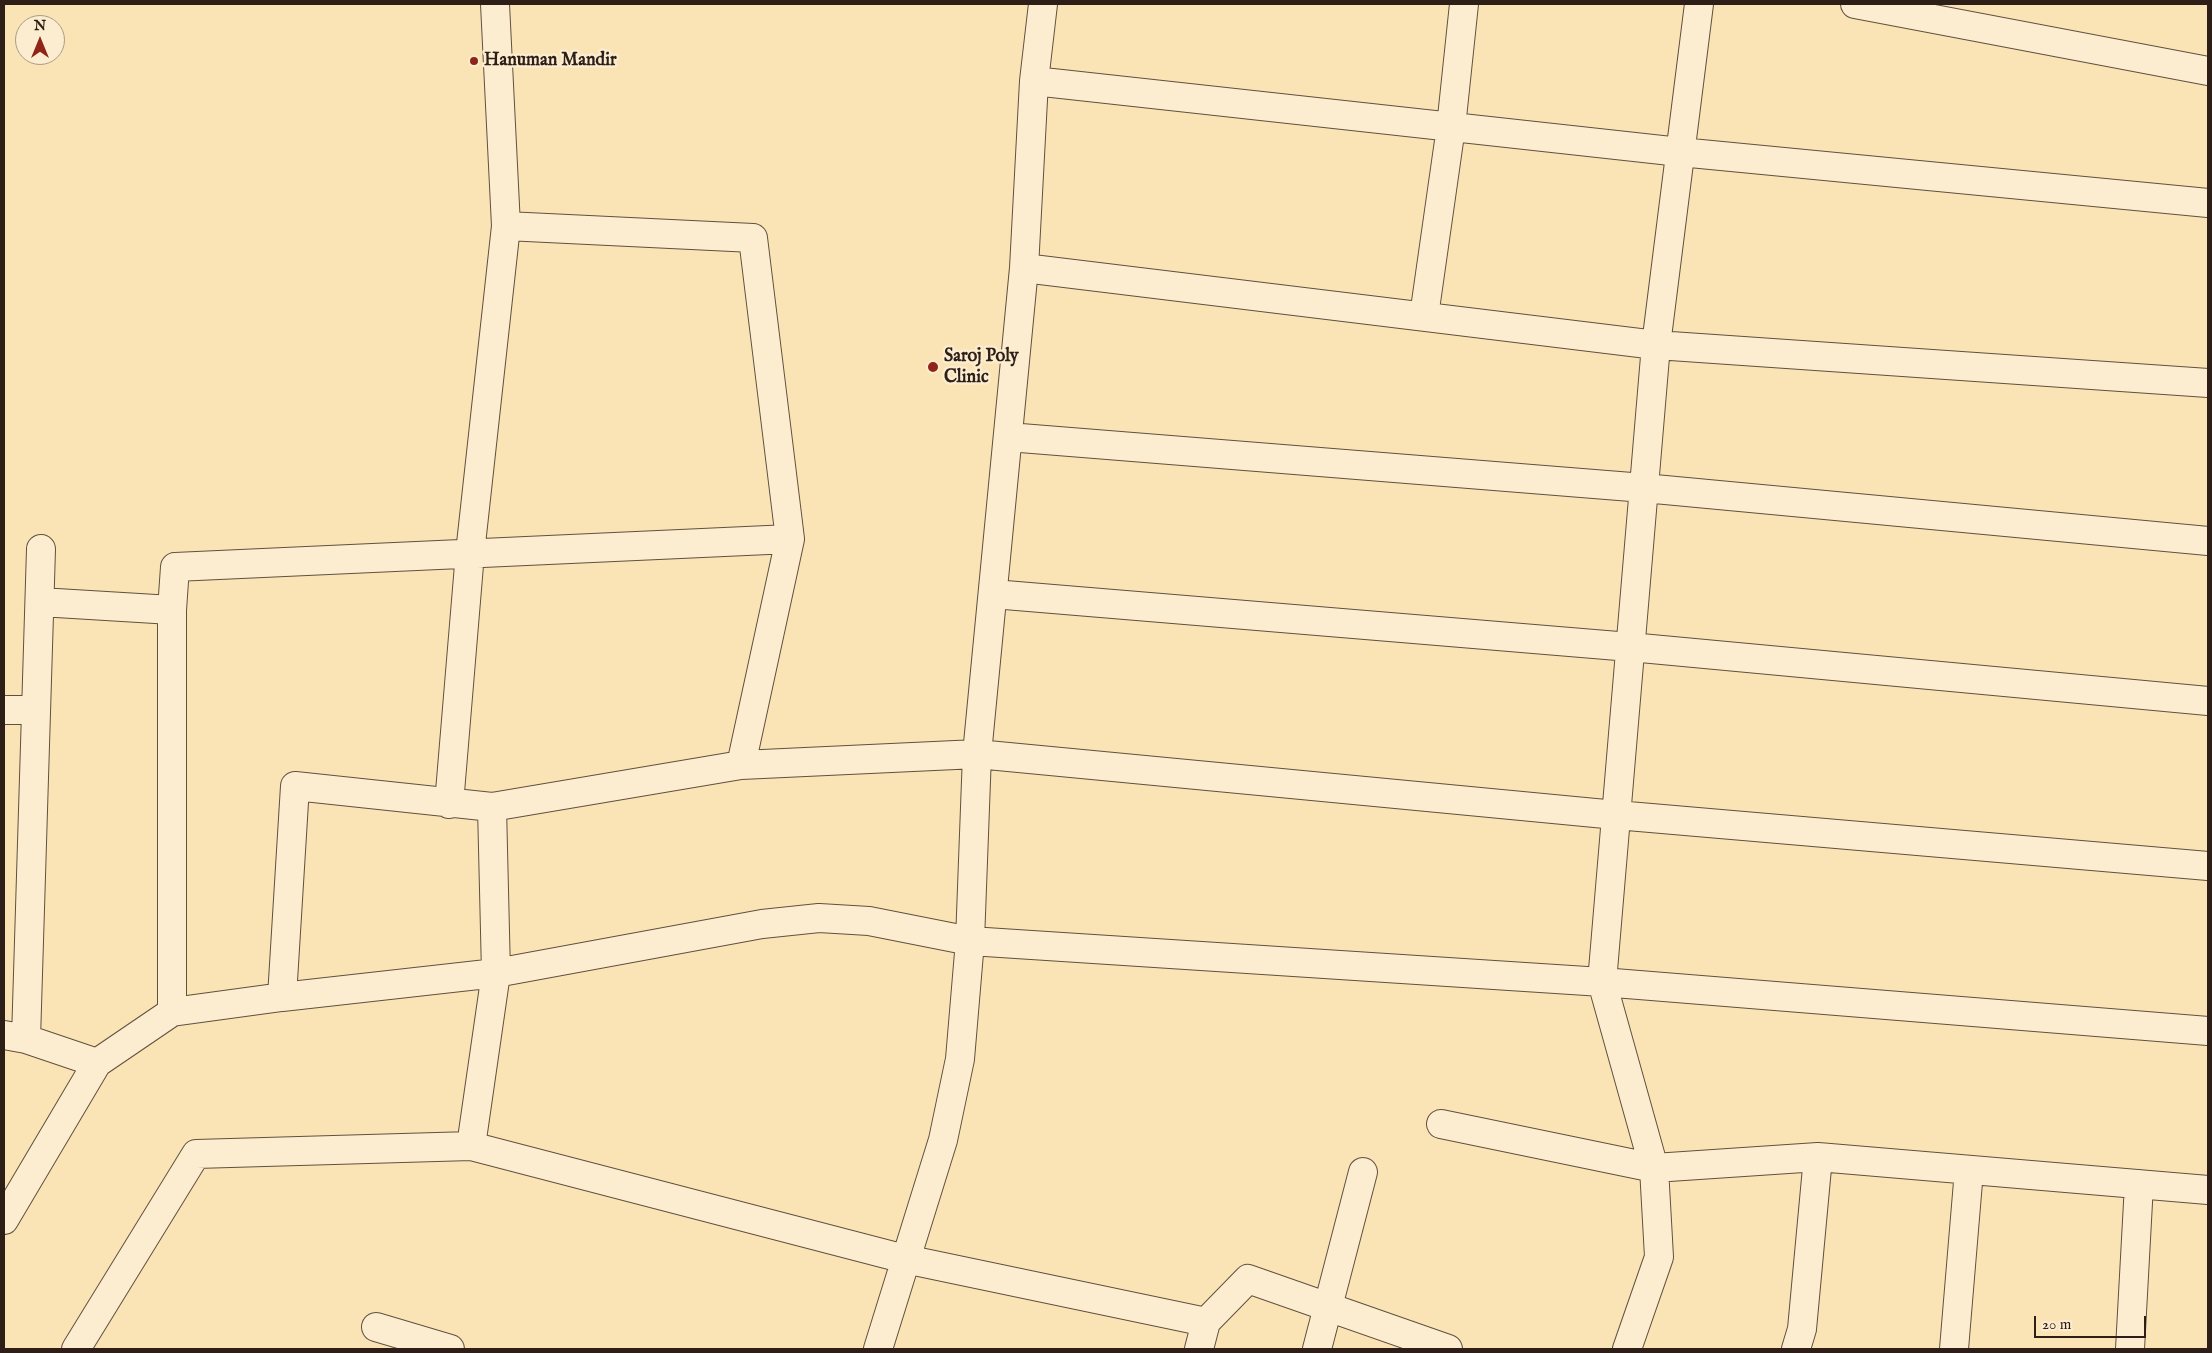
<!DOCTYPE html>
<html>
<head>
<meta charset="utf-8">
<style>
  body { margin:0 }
  #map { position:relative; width:2212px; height:1353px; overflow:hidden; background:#fae4b6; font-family:"IM FELL English",serif }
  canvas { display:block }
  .frame { position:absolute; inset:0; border:5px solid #2d1f17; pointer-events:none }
  .north { position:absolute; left:15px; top:15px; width:50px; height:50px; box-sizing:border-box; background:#fcedd0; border:1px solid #a99b86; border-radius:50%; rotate:0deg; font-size:14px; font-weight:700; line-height:20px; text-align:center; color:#2d1f17 }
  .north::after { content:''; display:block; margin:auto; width:18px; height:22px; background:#8f2418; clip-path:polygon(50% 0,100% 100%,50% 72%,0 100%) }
  .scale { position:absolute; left:2034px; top:1316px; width:112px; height:22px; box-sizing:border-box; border:2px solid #2d1f17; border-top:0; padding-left:6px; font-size:15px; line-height:18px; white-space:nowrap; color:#2d1f17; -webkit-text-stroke:4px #fcedd0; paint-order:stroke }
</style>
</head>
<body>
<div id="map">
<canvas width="2212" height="1353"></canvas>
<div class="frame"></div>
<div class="north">N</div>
<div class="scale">20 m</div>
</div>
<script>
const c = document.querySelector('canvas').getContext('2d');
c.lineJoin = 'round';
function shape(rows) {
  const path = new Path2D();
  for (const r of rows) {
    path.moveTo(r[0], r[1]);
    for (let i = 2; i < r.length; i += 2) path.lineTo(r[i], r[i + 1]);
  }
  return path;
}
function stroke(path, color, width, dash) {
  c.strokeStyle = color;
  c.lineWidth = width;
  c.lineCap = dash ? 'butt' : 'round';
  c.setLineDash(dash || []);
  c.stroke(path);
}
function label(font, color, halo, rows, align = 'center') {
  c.font = font + ' "IM FELL English",serif';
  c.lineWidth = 4.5;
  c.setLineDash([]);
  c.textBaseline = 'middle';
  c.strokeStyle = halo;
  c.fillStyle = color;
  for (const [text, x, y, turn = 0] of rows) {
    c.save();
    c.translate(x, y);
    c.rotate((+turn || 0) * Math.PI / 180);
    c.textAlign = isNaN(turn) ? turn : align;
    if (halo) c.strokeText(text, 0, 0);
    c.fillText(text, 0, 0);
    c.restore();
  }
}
const minor = shape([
  [1855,4,2208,71],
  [1034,81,1680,152,2208,203],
  [506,226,753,238,790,539],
  [1024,268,1656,345,2208,383],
  [1424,316,1451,127,1464,4],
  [1008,437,1644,488,2208,541],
  [993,594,1630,647,2208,701],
  [40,602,172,610],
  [4,710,36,710],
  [449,804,470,553,506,226,495,4],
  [282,997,295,786,492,807,741,765,977,754,1616,815,2208,866],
  [172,1012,172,610,175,567,790,539,741,765],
  [4,1035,26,1039,97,1063],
  [26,1039,41,549],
  [1441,1124,1654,1168,1818,1157,2208,1190],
  [471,1146,496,973,492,807],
  [4,1220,97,1063,172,1012,282,997,496,973,762,924,819,918,869,921,970,941,1602,982,2208,1031],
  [1206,1322,1248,1279,1448,1349],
  [376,1327,450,1349],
  [76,1349,196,1154,471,1146,905,1259,1206,1322,1199,1349],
  [878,1349,943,1140,960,1059,970,941,977,754,1024,268,1034,81,1043,4],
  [1317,1349,1363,1172],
  [1627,1349,1659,1257,1654,1168,1602,982,1656,345,1699,4],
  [1796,1349,1802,1329,1818,1157],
  [1954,1349,1969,1170],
  [2130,1349,2139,1184]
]);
const markers = [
  [474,61,5,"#8f2418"],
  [933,367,6,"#8f2418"]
];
const poiNames = [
  ["Hanuman Mandir",484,61],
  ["Saroj Poly",944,357],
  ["Clinic",944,378]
];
stroke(minor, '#60503f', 30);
stroke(minor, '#fcedd0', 28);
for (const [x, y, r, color] of markers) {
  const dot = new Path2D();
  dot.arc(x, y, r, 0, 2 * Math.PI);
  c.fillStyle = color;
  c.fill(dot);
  stroke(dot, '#fcedd0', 2);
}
label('bold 18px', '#2d1f17', '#fcedd0', poiNames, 'left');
</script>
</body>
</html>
